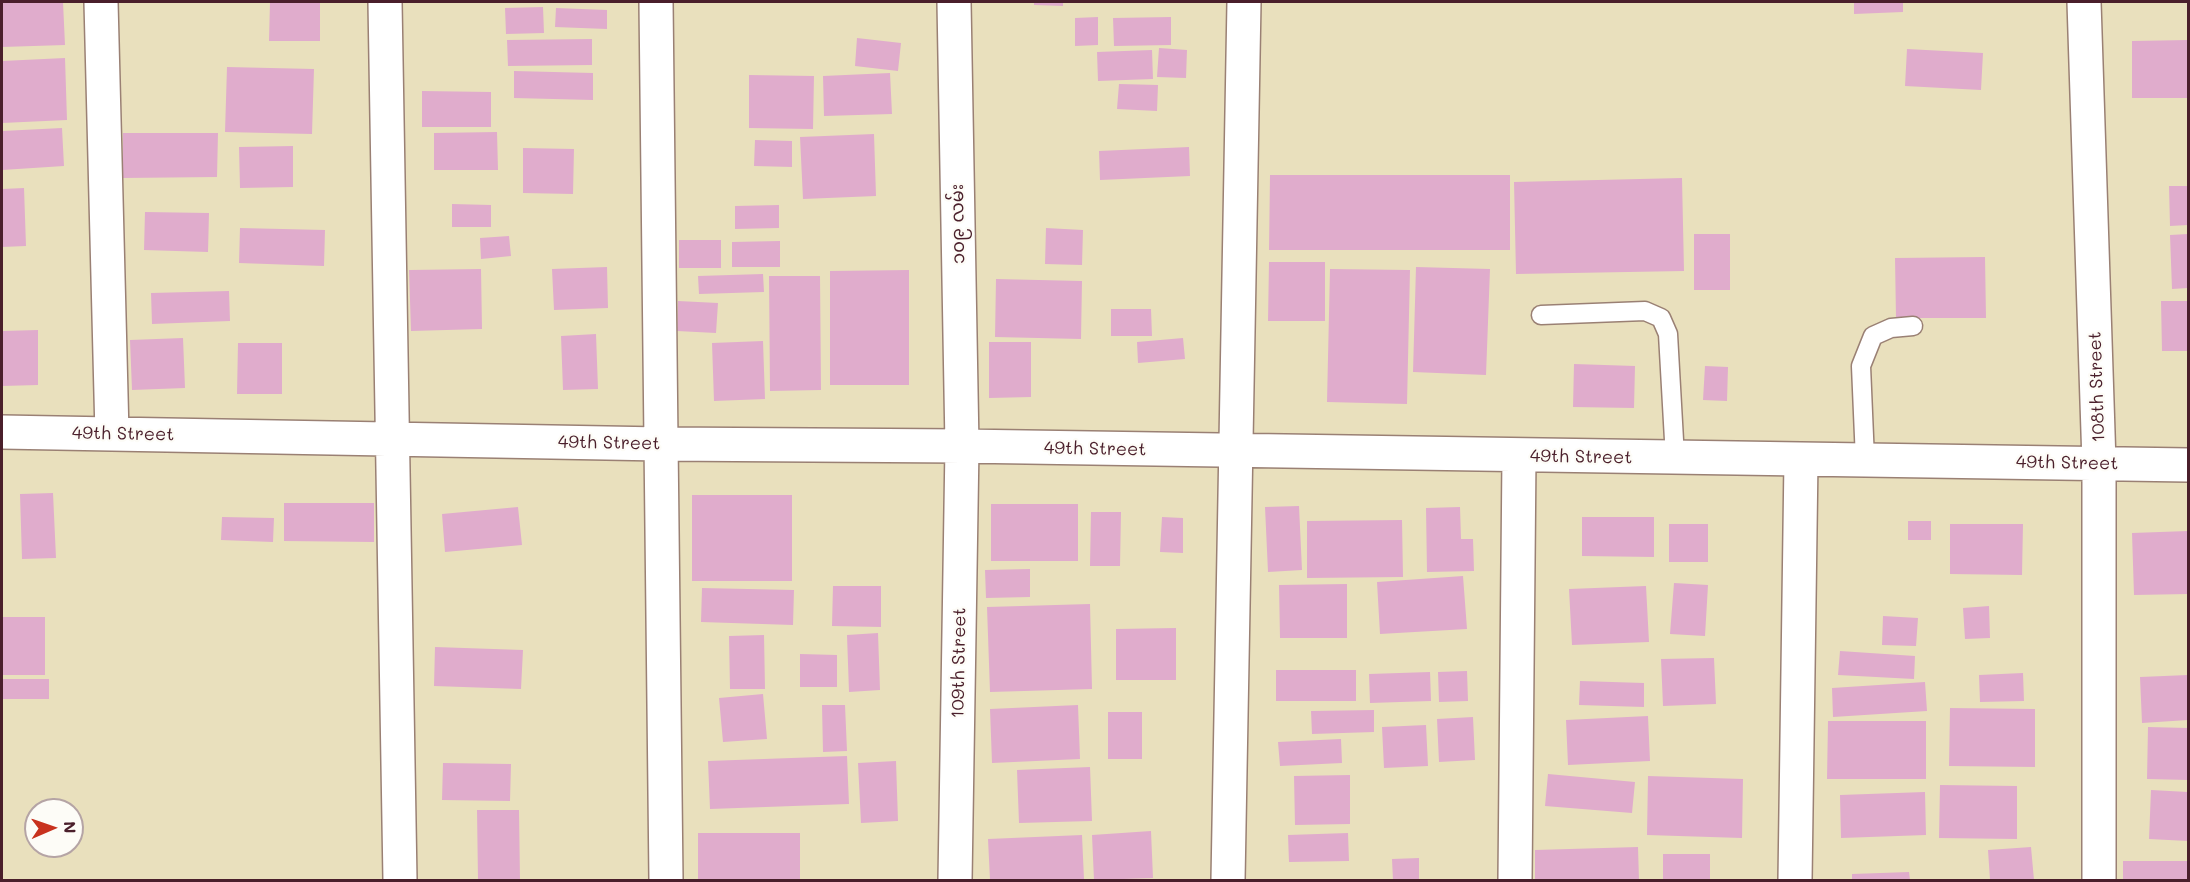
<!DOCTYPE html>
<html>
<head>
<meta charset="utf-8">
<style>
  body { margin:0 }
  #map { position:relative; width:2190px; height:882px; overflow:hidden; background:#e9e0bd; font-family:Mali,sans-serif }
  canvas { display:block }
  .frame { position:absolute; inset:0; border:3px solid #4a1f2b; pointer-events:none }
  .north { position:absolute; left:24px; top:798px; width:60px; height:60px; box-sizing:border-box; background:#fdfcf7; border:2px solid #b5a4a5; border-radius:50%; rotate:88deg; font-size:16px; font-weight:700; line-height:24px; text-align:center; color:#4a1f2b }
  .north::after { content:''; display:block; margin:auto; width:21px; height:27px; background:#c8321e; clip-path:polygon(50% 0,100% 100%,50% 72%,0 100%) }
</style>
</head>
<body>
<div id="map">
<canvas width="2190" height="882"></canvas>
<div class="frame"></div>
<div class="north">N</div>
</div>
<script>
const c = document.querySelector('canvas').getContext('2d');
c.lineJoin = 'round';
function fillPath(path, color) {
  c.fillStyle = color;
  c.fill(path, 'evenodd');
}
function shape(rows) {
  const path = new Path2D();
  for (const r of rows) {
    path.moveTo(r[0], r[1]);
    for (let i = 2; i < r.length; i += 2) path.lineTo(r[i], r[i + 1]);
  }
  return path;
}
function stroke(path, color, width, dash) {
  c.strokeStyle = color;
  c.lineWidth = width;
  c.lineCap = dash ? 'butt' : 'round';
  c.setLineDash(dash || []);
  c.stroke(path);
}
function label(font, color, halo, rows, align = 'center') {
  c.font = font + ' Mali,"Noto Sans Myanmar",sans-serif';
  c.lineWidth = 4.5;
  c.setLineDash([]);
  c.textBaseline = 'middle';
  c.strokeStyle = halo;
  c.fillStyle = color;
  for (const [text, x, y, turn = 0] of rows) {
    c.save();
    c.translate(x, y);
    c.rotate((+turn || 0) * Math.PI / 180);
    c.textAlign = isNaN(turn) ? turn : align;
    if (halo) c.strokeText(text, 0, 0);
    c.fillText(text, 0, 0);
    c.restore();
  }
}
const building = shape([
  [63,2,65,45,2,47,2,3],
  [270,2,320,2,320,41,269,41],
  [1034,2,1063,2,1063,6,1034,5],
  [1854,2,1903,2,1903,12,1854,14],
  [543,7,544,33,506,34,505,8],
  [556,8,607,10,607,29,555,27],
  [1098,17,1098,45,1075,46,1075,18],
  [1171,17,1171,45,1114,46,1113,18],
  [857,38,901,43,898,71,855,66],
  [592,39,592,65,508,66,507,40],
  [2188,40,2188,98,2132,98,2132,41],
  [1159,48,1187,50,1186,78,1157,77],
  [1907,49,1983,53,1981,90,1905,86],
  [1152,50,1153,79,1098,81,1097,52],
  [65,58,67,120,2,123,2,61],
  [227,67,314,69,312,134,225,132],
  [514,71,593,73,593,100,514,98],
  [890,73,892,114,824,116,823,76],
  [749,75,814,76,813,129,749,128],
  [1119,84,1158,85,1157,111,1117,109],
  [422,91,491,92,491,127,422,127],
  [62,128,64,166,2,170,2,131],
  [497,132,498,170,434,170,434,133],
  [123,133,218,133,217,177,123,178],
  [874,134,876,196,803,199,800,137],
  [755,140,792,141,792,167,754,166],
  [293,146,293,187,240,188,239,147],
  [1189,147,1190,176,1100,180,1099,151],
  [523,148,574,149,573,194,523,193],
  [1270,175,1510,175,1510,250,1269,250],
  [1682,178,1684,271,1516,274,1514,182],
  [2169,186,2188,186,2188,225,2170,226],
  [24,188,26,246,2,247,2,189],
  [452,204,491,205,491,227,452,227],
  [779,205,779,228,735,229,735,206],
  [145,212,209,213,208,252,144,250],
  [240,228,325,230,324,266,239,263],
  [1046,228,1083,230,1082,265,1045,264],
  [1694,234,1730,234,1730,290,1694,290],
  [2188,234,2188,288,2172,289,2170,235],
  [509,236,511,256,481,259,480,238],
  [679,240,721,240,721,268,679,268],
  [780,241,780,267,732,267,732,242],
  [1985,257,1986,318,1896,318,1895,258],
  [1269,262,1325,262,1325,321,1268,321],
  [607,267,608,308,554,310,552,269],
  [1416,267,1490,269,1486,375,1413,372],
  [481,269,482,329,411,331,409,270],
  [1330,269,1410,270,1407,404,1327,402],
  [909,270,909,385,830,385,830,271],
  [763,274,764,292,699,294,698,276],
  [769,276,820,276,821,390,770,391],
  [996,279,1082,281,1081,339,995,337],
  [229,291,230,321,152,324,151,293],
  [678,301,718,303,716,333,677,331],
  [2161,301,2188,301,2188,351,2162,351],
  [1111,309,1151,309,1152,336,1111,336],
  [38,330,38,385,2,386,2,331],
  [596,334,598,389,563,390,561,336],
  [183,338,185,388,132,390,130,340],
  [1183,338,1185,359,1138,363,1137,342],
  [763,341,765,399,714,401,712,343],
  [989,342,1031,342,1031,397,989,398],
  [238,343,282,343,282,394,237,394],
  [1574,364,1635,366,1634,408,1573,407],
  [1705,366,1728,367,1727,401,1703,400],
  [53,493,56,558,22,559,20,494],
  [692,495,792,495,792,581,692,581],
  [284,503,374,503,374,542,284,541],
  [991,504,1078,504,1078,561,991,561],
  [1299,506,1302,570,1268,572,1265,507],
  [518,507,522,545,445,552,442,514],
  [1460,507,1461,539,1473,539,1474,571,1427,572,1426,508],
  [1091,512,1121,512,1120,566,1090,566],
  [222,517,274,518,273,542,221,540],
  [1162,517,1183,518,1183,553,1160,552],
  [1582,517,1654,517,1654,557,1582,556],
  [1402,520,1403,577,1307,578,1307,521],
  [1908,521,1931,521,1931,540,1908,540],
  [1669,524,1708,524,1708,562,1669,562],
  [1950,524,2023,524,2022,575,1950,574],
  [2188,531,2188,594,2134,595,2132,533],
  [1030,569,1030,597,986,598,985,570],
  [1463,576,1467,629,1380,634,1377,582],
  [1674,583,1708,585,1705,636,1670,634],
  [1347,584,1347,638,1280,638,1279,585],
  [833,586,881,586,881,627,832,626],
  [1646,586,1649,642,1572,645,1569,589],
  [702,588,794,590,793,625,701,622],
  [1090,604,1092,689,990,692,987,607],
  [1989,606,1990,638,1965,639,1963,608],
  [1883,616,1918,618,1916,646,1882,645],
  [2,617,45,617,45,675,2,675],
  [1176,628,1176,680,1116,680,1116,629],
  [878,633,880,690,849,692,847,635],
  [764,635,765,689,730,689,729,636],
  [435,647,523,650,521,689,434,686],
  [1840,651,1915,656,1914,679,1838,675],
  [800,654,837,655,837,687,800,687],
  [1714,658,1716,704,1663,706,1661,659],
  [1276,670,1356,670,1356,701,1276,701],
  [1467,671,1468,701,1439,702,1438,672],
  [1430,672,1431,701,1370,703,1369,674],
  [2023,673,2024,701,1980,702,1979,675],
  [2188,675,2188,720,2142,723,2140,677],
  [2,679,49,679,49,699,2,699],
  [1580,681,1644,683,1644,707,1579,705],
  [1925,682,1927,711,1833,717,1832,688],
  [763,694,767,739,723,742,719,698],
  [822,705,845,705,847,751,823,752],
  [1078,705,1080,759,992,763,990,709],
  [1950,708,2035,709,2035,767,1949,766],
  [1374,710,1374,732,1312,734,1311,711],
  [1108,712,1142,712,1142,759,1108,759],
  [1648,716,1650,761,1568,765,1566,720],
  [1473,717,1475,760,1439,762,1437,719],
  [1828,721,1926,721,1926,779,1827,779],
  [1426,725,1428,766,1384,768,1382,727],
  [2148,727,2188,728,2188,780,2147,779],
  [1341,739,1342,763,1280,766,1278,742],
  [847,756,849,804,710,809,708,761],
  [896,761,898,821,861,823,858,763],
  [443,763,511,764,510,801,442,800],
  [1090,767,1092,821,1019,823,1017,770],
  [1548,774,1635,782,1632,813,1545,806],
  [1350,775,1350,824,1295,825,1294,776],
  [1648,776,1743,779,1742,838,1647,835],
  [1940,785,2017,786,2017,839,1939,838],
  [2151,790,2188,792,2188,841,2149,839],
  [1925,792,1926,835,1841,838,1840,795],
  [477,810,519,810,520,880,478,880],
  [1151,831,1153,878,1094,880,1092,835],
  [698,833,800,833,800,880,698,880],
  [1348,833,1349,861,1289,862,1288,835],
  [1082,835,1084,879,990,880,988,839],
  [1638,847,1639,880,1535,880,1535,850],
  [2031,847,2034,880,1990,880,1988,850],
  [1663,854,1710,854,1710,880,1663,880],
  [1419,858,1419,880,1393,880,1392,859],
  [2123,861,2188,861,2188,880,2123,880],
  [1909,872,1910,880,1852,880,1852,874]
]);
const service = shape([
  [1541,315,1645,311,1661,318,1668,334,1675,458],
  [1865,460,1861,366,1873,336,1891,328,1913,326]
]);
const minor = shape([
  [101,2,112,434],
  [385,2,400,880],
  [656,2,666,880],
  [954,2,962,446,955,880],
  [2084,2,2099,463,2099,880],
  [2,432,661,444,962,446,2188,465],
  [1228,880,1244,2],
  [1515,880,1519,456],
  [1795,880,1801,460]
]);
const streetNames = [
  ["၁၀၉ လမ်း",958,224,-91],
  ["108th Street",2097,387,-92],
  ["49th Street",123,434,1],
  ["49th Street",609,443,1],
  ["49th Street",1095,449,1],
  ["49th Street",1581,457,1],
  ["49th Street",2067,463,1],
  ["109th Street",959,663,-89]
];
fillPath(building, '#e0accc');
stroke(service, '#9a8074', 21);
stroke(minor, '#9a8074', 36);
stroke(service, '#fff', 18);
stroke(minor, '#fff', 33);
label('18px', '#4a1f2b', '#fdfcf7', streetNames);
</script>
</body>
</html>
